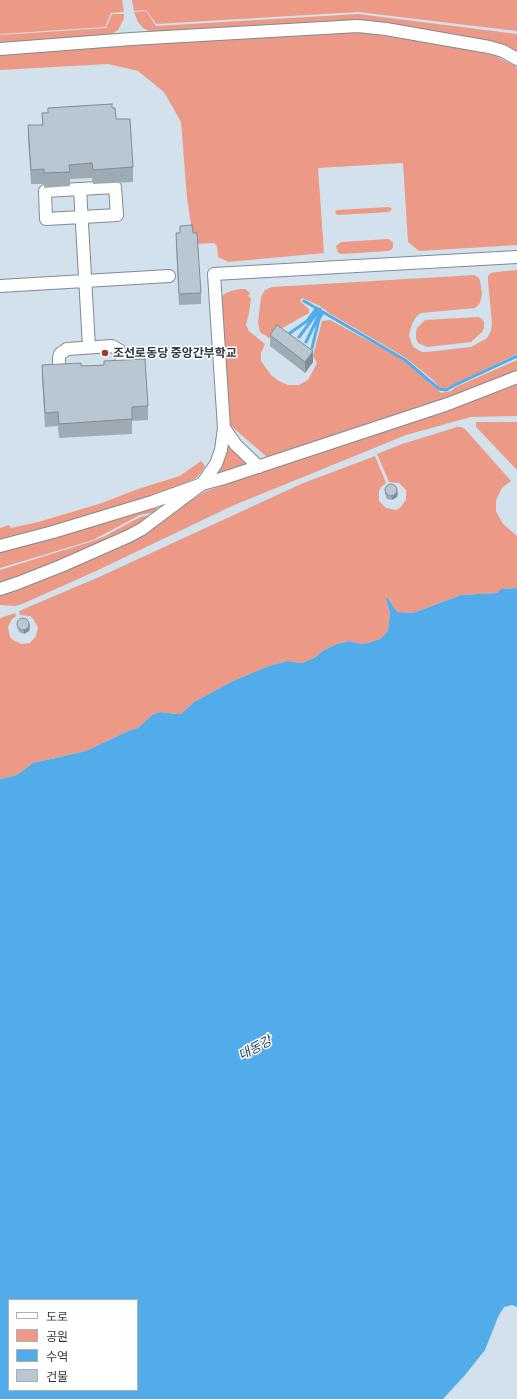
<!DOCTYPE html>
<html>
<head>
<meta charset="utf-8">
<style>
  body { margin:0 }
  #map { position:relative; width:517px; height:1399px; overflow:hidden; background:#d2e1ec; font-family:Barlow,"Noto Sans KR",sans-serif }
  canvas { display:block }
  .legend { position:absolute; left:8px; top:1299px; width:130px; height:92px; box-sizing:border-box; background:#fff; border:1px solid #adafb1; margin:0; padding:5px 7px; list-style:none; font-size:12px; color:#32383c }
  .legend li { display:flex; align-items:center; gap:8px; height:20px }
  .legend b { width:20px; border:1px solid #adafb1 }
</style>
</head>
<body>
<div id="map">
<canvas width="517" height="1399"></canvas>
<ul class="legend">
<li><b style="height:5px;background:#fff"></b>도로</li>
<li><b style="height:11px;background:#ec9a85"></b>공원</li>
<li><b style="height:11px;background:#52acea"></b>수역</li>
<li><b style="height:11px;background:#b8c7d2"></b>건물</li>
</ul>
</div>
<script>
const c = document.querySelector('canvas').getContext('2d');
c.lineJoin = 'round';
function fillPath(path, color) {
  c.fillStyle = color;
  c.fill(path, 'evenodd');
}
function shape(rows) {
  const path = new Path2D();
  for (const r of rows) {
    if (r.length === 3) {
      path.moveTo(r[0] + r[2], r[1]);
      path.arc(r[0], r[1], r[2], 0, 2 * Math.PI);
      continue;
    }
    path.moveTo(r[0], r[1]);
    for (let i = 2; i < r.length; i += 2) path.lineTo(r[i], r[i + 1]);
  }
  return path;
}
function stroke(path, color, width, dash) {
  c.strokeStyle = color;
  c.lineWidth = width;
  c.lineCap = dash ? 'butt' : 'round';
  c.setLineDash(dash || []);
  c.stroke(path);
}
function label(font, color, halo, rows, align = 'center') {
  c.font = font + ' Barlow,"Noto Sans KR",sans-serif';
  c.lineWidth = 3;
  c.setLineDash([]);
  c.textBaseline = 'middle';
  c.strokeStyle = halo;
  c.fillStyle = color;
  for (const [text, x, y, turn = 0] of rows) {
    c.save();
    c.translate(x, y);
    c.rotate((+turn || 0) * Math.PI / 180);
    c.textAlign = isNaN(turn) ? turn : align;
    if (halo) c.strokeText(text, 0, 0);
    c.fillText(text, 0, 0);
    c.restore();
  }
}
const green = shape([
  [0,0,122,0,124,12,111,13,105,27,0,34],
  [132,0,517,0,517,31,358,12,156,24,146,10,134,11],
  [146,11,156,26,358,14,517,34,517,54,386,26,151,32,143,28,138,22,134,12],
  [112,14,124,14,124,18,118,30,107,37,0,42,0,35,106,28],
  [355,32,381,35,480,52,496,56,517,67,517,245,419,251,408,242,403,163,318,168,324,253,228,262,218,257,217,246,214,243,194,244,187,198,181,122,164,92,138,71,108,64,0,70,0,54,330,33],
  [389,207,392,209,389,212,337,215,335,212,337,210],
  [388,239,393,242,393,247,391,250,388,251,342,254,338,253,337,250,336,246,341,242],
  [517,270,517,354,444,389,439,387,432,379,406,358,329,313,320,306,302,298,300,301,309,309,309,313,277,331,269,338,260,332,258,323,261,297,265,290,272,287,474,275,479,278,480,281,482,294,480,303,475,308,421,313,416,317,412,324,409,335,413,347,422,352,427,352,471,347,487,338,491,331,492,323,488,282,488,276,491,273,496,272],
  [240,289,245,289,249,292,250,294,248,296,251,298,249,313,246,325,249,331,265,344,261,353,261,361,271,375,279,381,288,385,299,385,308,380,317,363,313,356,322,321,330,320,391,353,404,361,441,393,451,391,456,387,517,360,517,372,444,401,270,458,267,457,230,425,227,418,221,299,224,294,231,291],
  [478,317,482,319,484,322,484,328,482,332,471,342,427,347,418,343,416,338,416,332,417,328,425,320],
  [517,380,517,416,471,417,406,435,232,506,96,571,22,604,15,606,0,605,0,594,175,510,204,492,256,473],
  [476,422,517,422,517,470,478,429,476,427],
  [457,427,461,427,465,429,511,481,502,488,496,500,496,511,503,524,517,536,517,588,502,589,497,593,461,595,413,613,398,612,395,609,389,599,386,600,390,613,388,631,380,639,368,643,362,644,349,641,337,644,324,650,314,658,302,663,287,661,266,667,231,682,194,702,181,714,176,714,160,712,152,715,138,728,128,731,86,751,33,763,17,775,0,779,0,618,15,613,16,616,12,619,8,627,10,637,13,640,21,644,30,643,36,636,38,627,33,619,30,616,20,615,19,611,99,577,301,484,375,456,386,483,381,487,379,491,379,501,386,508,396,510,400,508,406,500,406,490,399,483,389,482,377,454,402,444],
  [227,444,228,444,238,456,245,462,246,465,216,475,216,470],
  [201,461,205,466,202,471,196,478,183,485,146,499,0,543,0,528,9,525,11,528,38,522,99,504,141,488,180,476],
  [156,505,157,510,153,515,151,513,140,515,93,540,0,568,0,551],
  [150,515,151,517,139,524,111,539,0,585,0,570,93,541,105,536,140,517]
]);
const water = shape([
  [517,588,517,1307,512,1305,504,1307,498,1317,485,1350,465,1375,443,1399,0,1399,0,779,17,775,33,763,86,751,128,731,138,728,152,715,160,712,176,714,181,714,194,702,231,682,266,667,287,661,302,663,314,658,324,650,337,644,349,641,362,644,368,643,380,639,388,631,390,613,386,599,388,598,395,609,398,612,413,613,461,595,497,593,501,589],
  [9,1300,137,1300,137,1390,9,1390]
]);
const stream = shape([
  [304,301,405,360,439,389,446,390,455,385,517,356],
  [290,333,307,321,317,308],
  [299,337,320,309],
  [306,342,320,313],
  [312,348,319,319,323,312]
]);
const street = shape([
  [0,49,131,39,358,26,386,29,489,47,503,51,517,59],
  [115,187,117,215,46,219,45,191,115,187],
  [80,189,89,347],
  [0,286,169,276],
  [112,346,119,350,122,358,120,367,113,372,69,374,61,370,59,366,59,358,60,354,67,349,112,346],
  [224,428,236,445,259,467],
  [0,546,53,532,152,502,202,484,216,464,221,450,224,428,214,274,517,257],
  [0,589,18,583,61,566,129,536,142,529,202,484,221,479,448,404,517,377]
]);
const wall = shape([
  [112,108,133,167,133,182,93,184,92,178,70,179,70,186,44,188,44,184,31,184,28,140,28,125,42,125,42,113],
  [180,226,193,233,201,293,201,304,179,305,176,244,176,233,180,233],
  [270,335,313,362,305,373,270,346],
  [42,365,81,366,148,406,148,420,132,421,132,434,59,438,58,426,45,427,42,379],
  [385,490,398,494,397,497,392,500,387,499,385,494],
  [17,624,30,628,29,631,24,634,19,632,17,627]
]);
const shadedWall = shape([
  [313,351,313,362,305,373,305,362],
  [398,491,397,497,392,500,392,497],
  [30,624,29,631,24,634,24,630]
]);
const building = shape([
  [112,104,112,108,115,108,116,119,130,119,133,167,93,170,92,163,69,165,70,172,44,173,44,169,31,170,28,125,43,125,42,113,48,113,48,108,112,104],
  [192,225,193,233,197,233,201,293,179,294,176,233,180,233,180,226,192,225],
  [277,325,313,351,305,362,270,335,277,325],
  [145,359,148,406,132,407,132,419,59,424,58,412,45,413,42,365,81,363,81,366,104,365,104,361,145,359],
  [391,490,6],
  [23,624,6]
]);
const markers = [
  [105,353,4,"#a23a20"]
];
const poiNames = [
  ["조선로동당 중앙간부학교",113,353]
];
const waterNames = [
  ["대동강",255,1048,-28]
];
fillPath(green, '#ec9a85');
fillPath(water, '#52acea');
stroke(stream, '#52acea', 3);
stroke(street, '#7d8b95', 14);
stroke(street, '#fff', 12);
fillPath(wall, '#9eabb5');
fillPath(shadedWall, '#818b93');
fillPath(building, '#b8c7d2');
stroke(building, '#818b93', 1);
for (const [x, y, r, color] of markers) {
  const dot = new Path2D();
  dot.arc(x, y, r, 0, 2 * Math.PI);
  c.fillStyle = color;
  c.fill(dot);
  stroke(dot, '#fff', 1.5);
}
label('bold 12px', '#32383c', '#fff', poiNames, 'left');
label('italic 13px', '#173c56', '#fff', waterNames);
</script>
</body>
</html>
